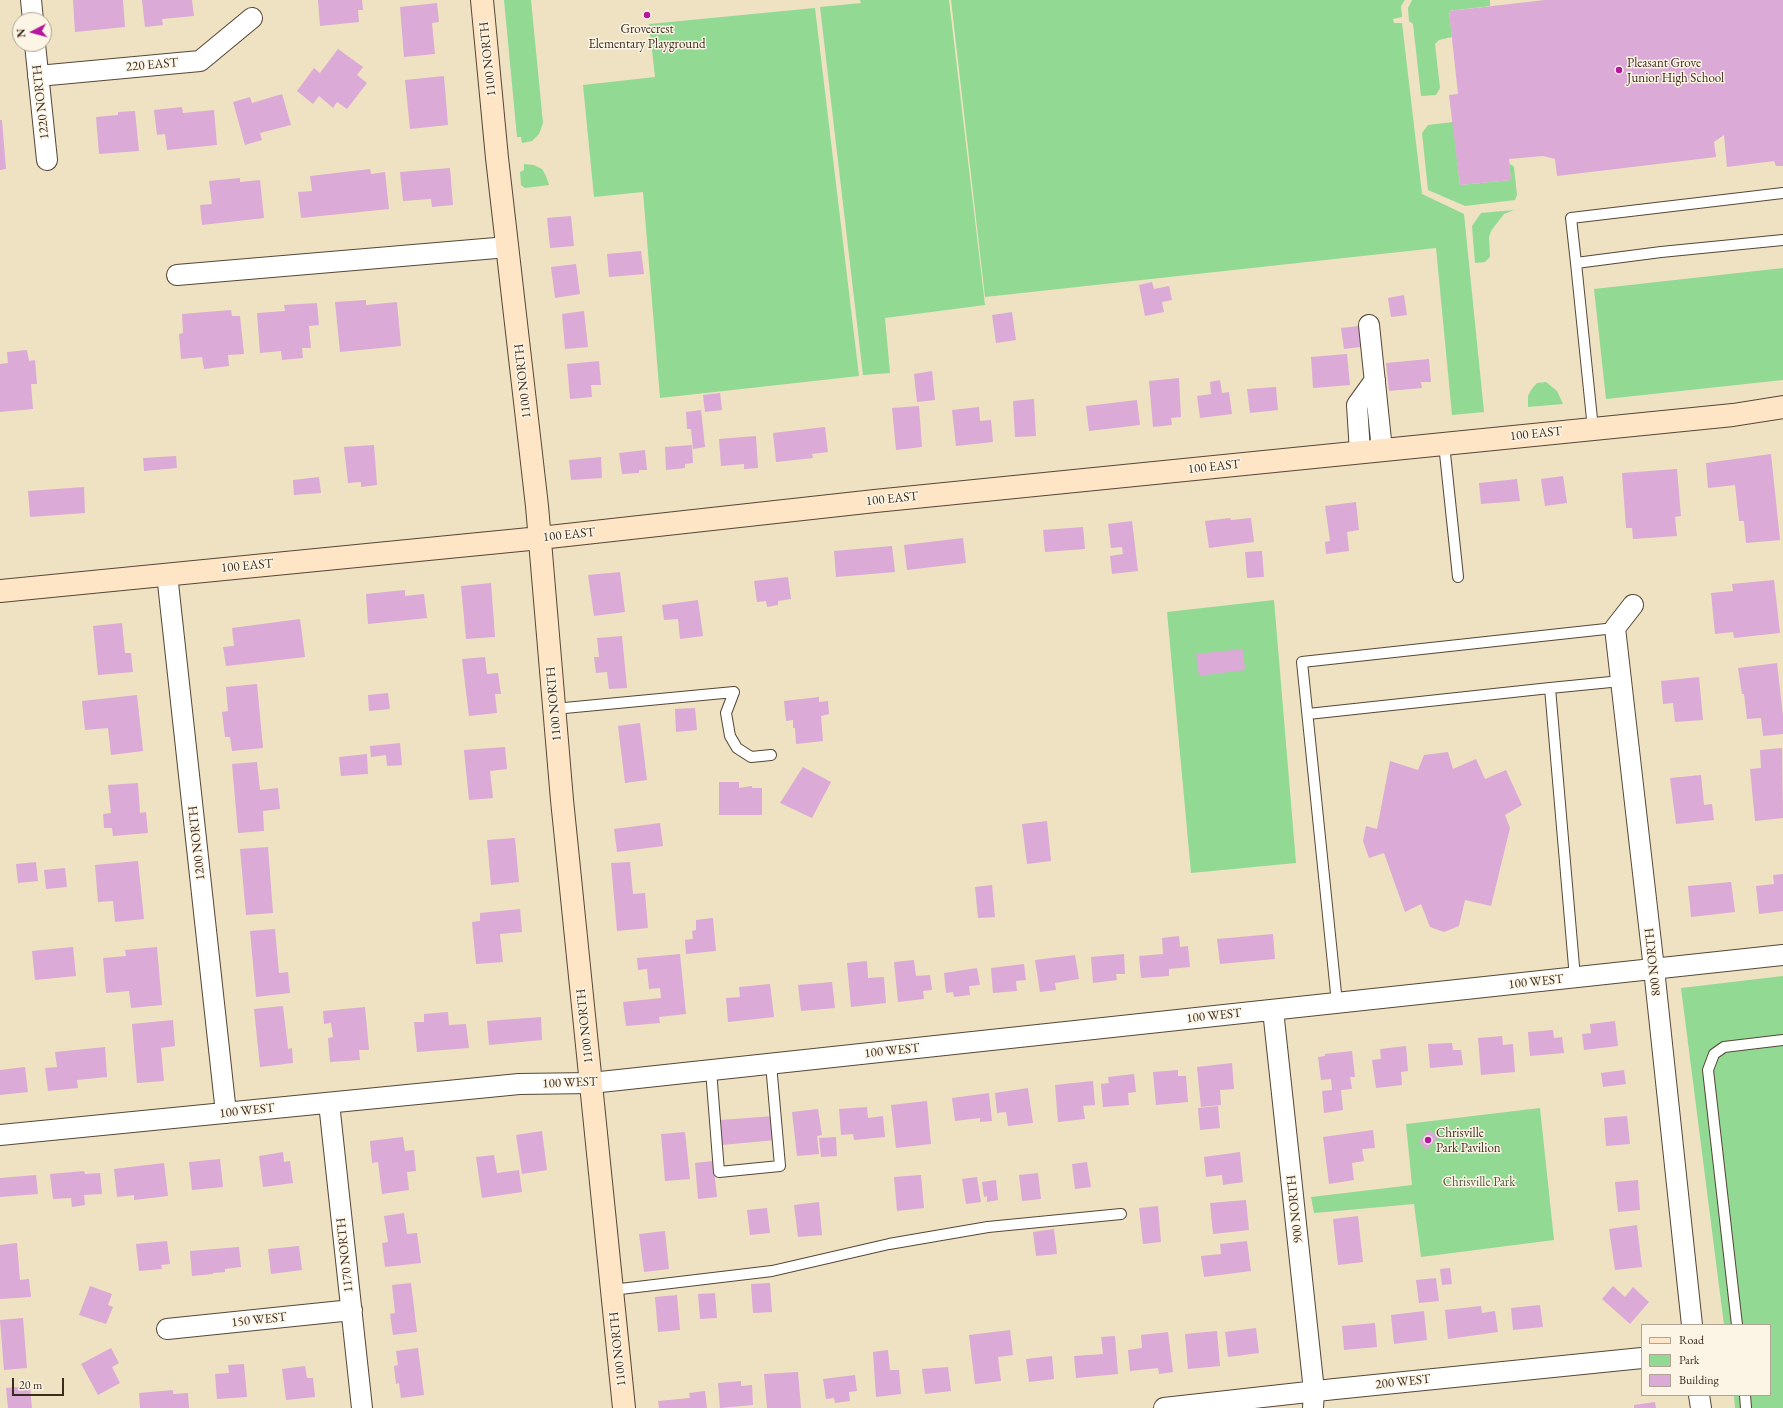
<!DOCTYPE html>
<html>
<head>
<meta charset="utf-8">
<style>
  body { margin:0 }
  #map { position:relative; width:1783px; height:1408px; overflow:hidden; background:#eee2c2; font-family:"EB Garamond",serif }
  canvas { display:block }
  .legend { position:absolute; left:1641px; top:1324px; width:130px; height:72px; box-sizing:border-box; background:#fcf5e5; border:1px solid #afa495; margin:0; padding:5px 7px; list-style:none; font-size:12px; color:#3b2a1e }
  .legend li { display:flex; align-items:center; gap:8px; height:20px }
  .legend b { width:20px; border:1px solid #afa495 }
  .north { position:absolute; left:12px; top:12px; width:40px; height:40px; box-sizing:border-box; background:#fcf5e5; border:1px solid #afa495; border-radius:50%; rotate:264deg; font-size:11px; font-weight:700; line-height:16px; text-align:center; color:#3b2a1e }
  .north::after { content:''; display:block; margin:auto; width:14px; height:18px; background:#b5179e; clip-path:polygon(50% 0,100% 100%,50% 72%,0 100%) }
  .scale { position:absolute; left:12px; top:1378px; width:52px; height:18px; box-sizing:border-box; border:2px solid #3b2a1e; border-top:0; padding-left:5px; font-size:12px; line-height:14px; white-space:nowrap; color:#3b2a1e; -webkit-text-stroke:3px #fcf5e5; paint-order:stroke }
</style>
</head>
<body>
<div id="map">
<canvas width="1783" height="1408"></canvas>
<ul class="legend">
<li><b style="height:5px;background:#fde5c5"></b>Road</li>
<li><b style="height:11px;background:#92d994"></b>Park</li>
<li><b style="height:11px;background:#dbaad6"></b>Building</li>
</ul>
<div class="north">N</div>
<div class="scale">20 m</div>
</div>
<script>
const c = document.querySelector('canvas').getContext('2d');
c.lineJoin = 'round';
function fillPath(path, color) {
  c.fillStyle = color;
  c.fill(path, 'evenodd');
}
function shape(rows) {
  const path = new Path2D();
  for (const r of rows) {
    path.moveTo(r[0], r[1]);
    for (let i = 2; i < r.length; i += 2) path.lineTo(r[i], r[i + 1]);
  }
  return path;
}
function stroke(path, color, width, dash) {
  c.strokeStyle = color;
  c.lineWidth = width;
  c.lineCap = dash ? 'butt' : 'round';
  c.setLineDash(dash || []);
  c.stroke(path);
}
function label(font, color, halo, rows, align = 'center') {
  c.font = font + ' "EB Garamond",serif';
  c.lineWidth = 3;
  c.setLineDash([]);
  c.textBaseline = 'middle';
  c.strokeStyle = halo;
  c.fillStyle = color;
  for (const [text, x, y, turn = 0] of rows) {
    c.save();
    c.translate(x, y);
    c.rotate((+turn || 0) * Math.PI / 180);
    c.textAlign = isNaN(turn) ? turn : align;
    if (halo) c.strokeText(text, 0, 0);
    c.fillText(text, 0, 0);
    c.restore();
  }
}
const green = shape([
  [504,0,531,0,543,123,539,134,532,141,522,143,521,137,517,137],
  [860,0,949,0,985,305,885,318,890,373,863,375,820,7,861,3],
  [951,0,1405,0,1401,6,1402,17,1393,19,1394,23,1402,23,1422,194,1464,214,1484,412,1452,415,1436,248,985,297],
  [1412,0,1490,0,1490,6,1449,11,1452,37,1439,40,1435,44,1440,88,1436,95,1421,96,1413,24,1409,21,1408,8],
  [815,8,859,376,660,398,643,192,594,197,583,85,655,77,649,24],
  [1453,122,1460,185,1511,180,1509,163,1514,167,1517,195,1515,200,1465,206,1428,190,1422,133,1428,125],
  [524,164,534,165,542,169,546,176,549,185,525,188,521,185,520,172,524,170],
  [1514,210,1504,214,1491,231,1489,237,1490,257,1485,262,1475,263,1472,226,1481,213],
  [1783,268,1783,380,1606,399,1594,289],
  [1546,382,1557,391,1563,404,1528,407,1528,396,1531,390,1537,383],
  [1274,600,1296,863,1191,873,1167,612],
  [1783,976,1783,1408,1735,1408,1734,1395,1770,1395,1770,1325,1724,1325,1681,988],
  [1540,1108,1554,1240,1421,1257,1414,1204,1314,1213,1311,1197,1412,1185,1406,1124]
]);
const building = shape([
  [73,0,123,0,125,27,75,32],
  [142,0,192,0,194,16,162,19,163,25,145,27],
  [318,0,362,0,363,10,358,10,359,22,320,26],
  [1545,0,1783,0,1783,166,1776,166,1774,161,1727,167,1724,135,1714,142,1716,157,1557,176,1555,159,1543,156,1509,159,1511,180,1460,185,1449,95,1458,94,1449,11],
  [437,3,439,22,432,23,435,54,404,57,400,7],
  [338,49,363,67,357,75,367,83,347,109,337,102,333,108,319,96,313,104,297,91,314,68,320,73],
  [444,76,448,125,410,129,405,80],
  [282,94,291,125,260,133,262,140,245,145,233,102,250,97,252,103],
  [182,107,183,113,214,110,217,145,167,150,165,134,157,135,154,110],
  [135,111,139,151,99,154,96,117,118,115,118,112],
  [0,120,2,120,6,169,0,170],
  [450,168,453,205,432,207,431,199,403,201,400,172],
  [370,169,371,174,385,172,389,209,301,218,298,192,312,191,310,176],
  [240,178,240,182,260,180,264,218,202,225,200,205,212,204,209,181],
  [571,216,574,246,550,248,547,218],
  [641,251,644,274,609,277,607,254],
  [576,264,580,294,555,298,551,267],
  [1152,282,1154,289,1169,286,1172,300,1162,302,1164,312,1145,316,1139,285],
  [1404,295,1407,315,1391,317,1388,298],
  [366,300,366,305,397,302,401,346,340,352,335,302],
  [317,303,319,325,309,326,311,348,302,348,303,358,282,360,281,351,260,353,257,313,285,311,284,305],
  [231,310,232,316,240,316,244,354,228,355,229,366,204,369,202,357,181,359,179,334,183,333,182,314],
  [584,311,588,347,565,349,562,314],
  [1012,312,1016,340,996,343,992,315],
  [1359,326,1361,347,1344,349,1341,328],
  [27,350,29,361,35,360,37,384,31,384,33,409,0,412,0,364,8,363,7,352],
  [1347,354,1350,385,1313,388,1311,357],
  [1429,359,1431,382,1421,382,1422,388,1389,391,1386,363],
  [599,361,601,385,591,385,592,397,570,399,567,364],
  [932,371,935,400,917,402,914,374],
  [1179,378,1181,417,1171,418,1172,425,1153,427,1149,381],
  [1220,380,1222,393,1229,392,1232,414,1200,418,1197,396,1211,394,1210,382],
  [1276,387,1278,410,1250,413,1247,389],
  [720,393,722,410,705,412,703,395],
  [1034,399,1036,436,1015,437,1013,401],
  [1137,400,1140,425,1089,431,1086,406],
  [919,406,922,447,896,450,892,408],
  [979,407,980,421,991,420,993,442,956,446,952,410],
  [701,410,705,447,693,449,691,429,687,429,686,412],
  [825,427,828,452,812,454,813,458,776,462,773,433],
  [756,436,758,468,744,469,744,464,721,466,719,439],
  [374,445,377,485,361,487,361,482,348,483,344,447],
  [692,445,693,463,685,464,685,468,666,470,665,447],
  [645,450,647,470,639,470,639,473,622,474,619,453],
  [1771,454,1780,540,1746,543,1744,521,1739,521,1735,485,1708,488,1706,463],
  [176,456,177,468,144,471,143,458],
  [601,457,602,478,571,480,569,460],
  [1677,469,1681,516,1675,517,1677,536,1633,539,1632,528,1626,528,1622,473],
  [1563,476,1567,503,1545,506,1541,479],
  [319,477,321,493,294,495,293,480],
  [1517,479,1520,501,1481,504,1479,483],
  [84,487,85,513,30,517,28,491],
  [1356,502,1359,530,1347,532,1349,551,1326,554,1325,542,1330,541,1325,506],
  [1230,518,1231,520,1251,518,1254,542,1209,548,1205,521],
  [1132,521,1138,571,1112,574,1110,556,1123,554,1122,547,1111,548,1108,524],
  [1083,527,1085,549,1045,552,1043,530],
  [963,538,966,563,907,570,904,545],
  [892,546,895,572,836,577,834,551],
  [1262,551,1264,577,1247,578,1245,552],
  [620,572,625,612,594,616,588,575],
  [788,577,791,599,778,601,778,605,767,607,766,601,757,602,754,581],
  [1774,580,1780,633,1734,638,1733,632,1715,634,1711,593,1733,591,1732,584],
  [491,583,495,637,466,639,461,586],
  [405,590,405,596,424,594,427,618,368,624,366,594],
  [698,600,703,636,680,639,678,619,664,620,662,605],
  [300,619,305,657,226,666,223,647,234,646,232,628],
  [122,623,125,653,131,653,133,672,98,675,93,626],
  [622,636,627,688,609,689,607,672,596,673,594,657,599,657,597,638],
  [1243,649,1245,670,1199,676,1196,654],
  [485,657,487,674,498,673,501,694,495,694,497,713,469,716,462,659],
  [1777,663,1783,716,1783,734,1763,736,1761,718,1747,719,1744,694,1742,694,1738,668],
  [1699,677,1703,720,1675,722,1673,703,1663,704,1661,681],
  [257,684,263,748,232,751,230,737,225,737,222,712,228,711,226,687],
  [388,693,390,709,369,711,368,695],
  [137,695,143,751,111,755,108,728,85,730,82,701],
  [819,697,819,702,828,701,829,714,821,716,823,741,796,744,795,728,793,728,793,720,786,721,784,701],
  [695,708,697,730,676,732,675,709],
  [640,723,647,780,625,783,618,726],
  [400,743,402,765,387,766,386,755,371,757,370,746],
  [505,747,507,769,490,771,493,798,469,800,464,750],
  [1782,748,1783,818,1755,821,1750,769,1761,768,1760,750],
  [1448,752,1453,769,1476,759,1485,779,1506,770,1522,805,1505,815,1510,828,1491,906,1465,900,1459,926,1444,932,1430,927,1421,904,1405,912,1384,853,1369,858,1363,841,1366,826,1377,829,1390,761,1418,770,1424,755],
  [367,754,368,774,341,776,339,757],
  [257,762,260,790,278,788,280,809,263,811,264,831,238,833,232,764],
  [803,767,831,782,812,818,780,803],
  [1701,775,1704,805,1712,804,1714,820,1676,824,1670,778],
  [719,782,739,782,739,788,752,786,752,788,762,788,762,815,719,815],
  [138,783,140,813,146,812,148,833,113,836,112,828,104,828,103,814,111,813,108,785],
  [1047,821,1051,861,1027,864,1022,824],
  [660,823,663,846,617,852,614,829],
  [515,838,519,882,491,885,487,840],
  [268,847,273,913,246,915,240,849],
  [138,861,144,919,115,922,113,901,98,902,95,865],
  [36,862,38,881,18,883,16,864],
  [630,862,633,894,645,893,648,928,617,931,611,863],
  [65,868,67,887,46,889,44,870],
  [1783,874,1783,911,1759,914,1756,886,1774,884,1773,875],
  [1731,882,1735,912,1691,917,1688,886],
  [992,885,995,917,978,918,975,887],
  [520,909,522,932,500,934,503,962,476,964,472,922,480,921,480,913],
  [713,918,716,951,686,954,685,940,693,939,692,931,696,930,696,920],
  [275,929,279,973,288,972,290,993,256,997,250,931],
  [1273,934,1275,959,1220,964,1217,939],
  [1179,936,1180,947,1188,946,1190,967,1169,969,1169,976,1141,978,1139,956,1163,954,1162,938],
  [73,947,76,976,35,980,32,951],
  [157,947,162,1005,131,1008,129,991,106,993,103,958,126,956,125,950],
  [680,954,686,1014,659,1017,660,1023,626,1026,623,1002,661,998,660,988,649,989,647,969,638,970,637,958],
  [1124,954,1125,974,1116,974,1117,980,1093,983,1091,957],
  [1075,955,1079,979,1055,983,1056,990,1040,992,1035,960],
  [914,960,916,976,930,975,932,990,923,991,924,999,898,1002,894,962],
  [867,961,868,978,884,977,886,1003,851,1007,847,963],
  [1024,964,1026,980,1016,981,1017,991,993,993,991,968],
  [977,968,980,985,969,986,970,995,954,997,953,992,946,993,944,973],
  [832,982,835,1008,801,1011,798,985],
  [770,984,774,1017,728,1022,726,998,740,997,739,987],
  [283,1006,288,1049,292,1048,293,1063,260,1067,254,1009],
  [365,1007,369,1050,359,1050,360,1060,330,1062,328,1038,333,1037,331,1023,324,1024,323,1011],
  [448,1012,449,1025,466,1024,469,1048,417,1052,414,1022,424,1022,424,1014],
  [541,1017,542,1040,489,1045,487,1021],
  [173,1020,175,1046,161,1048,164,1081,137,1083,132,1024],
  [1615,1021,1618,1046,1584,1050,1582,1034,1591,1033,1590,1024],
  [1553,1030,1554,1038,1562,1037,1564,1053,1530,1056,1528,1032],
  [1502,1036,1503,1045,1513,1044,1515,1072,1481,1075,1478,1038],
  [1452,1043,1453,1050,1461,1050,1463,1065,1430,1068,1428,1044],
  [1406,1046,1408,1071,1401,1072,1402,1085,1376,1088,1372,1060,1381,1059,1380,1049],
  [105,1047,107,1077,77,1080,78,1088,48,1091,45,1068,57,1067,55,1052],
  [1352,1051,1355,1077,1350,1077,1352,1089,1341,1090,1343,1110,1324,1113,1322,1091,1332,1090,1331,1079,1321,1080,1318,1057,1325,1056,1325,1054],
  [1232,1063,1234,1089,1220,1090,1221,1105,1201,1107,1197,1067],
  [25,1067,28,1092,0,1095,0,1070],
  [1178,1070,1178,1076,1186,1076,1188,1102,1156,1105,1153,1072],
  [1624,1070,1626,1084,1603,1087,1601,1073],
  [1134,1074,1136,1092,1128,1093,1129,1105,1103,1107,1101,1084,1109,1083,1108,1077],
  [1093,1081,1095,1105,1083,1106,1085,1119,1058,1122,1055,1085],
  [1028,1088,1033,1123,1008,1126,1006,1112,997,1113,995,1093],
  [989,1093,992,1121,980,1122,980,1118,955,1121,952,1098],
  [927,1101,931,1144,896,1148,891,1105],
  [1218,1106,1220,1128,1200,1130,1198,1108],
  [867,1107,868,1118,883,1116,885,1137,854,1140,853,1134,841,1135,839,1109],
  [818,1109,822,1135,817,1136,819,1154,797,1156,792,1112],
  [774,1116,776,1140,722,1145,720,1120],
  [1627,1116,1630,1144,1606,1146,1604,1118],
  [1373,1130,1375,1148,1362,1149,1364,1161,1352,1163,1354,1180,1329,1184,1323,1137],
  [1429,1130,1438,1137,1427,1150,1419,1142],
  [542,1131,547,1170,522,1174,516,1135],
  [685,1132,690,1179,665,1181,661,1134],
  [403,1137,405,1151,414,1150,416,1171,407,1172,409,1190,382,1194,378,1162,372,1163,370,1141],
  [836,1137,837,1156,821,1157,819,1138],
  [283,1152,284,1162,290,1161,293,1183,263,1187,259,1156],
  [1240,1152,1243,1182,1223,1185,1222,1175,1206,1177,1204,1157],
  [494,1155,497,1173,519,1170,522,1192,482,1198,476,1157],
  [220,1159,223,1187,192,1190,189,1162],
  [713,1161,717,1197,698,1199,695,1163],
  [1087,1162,1091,1187,1075,1189,1072,1164],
  [164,1163,168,1196,134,1200,134,1195,117,1197,114,1169],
  [84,1171,85,1174,100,1173,102,1194,84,1195,85,1205,72,1207,71,1198,53,1199,50,1174],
  [1038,1173,1041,1199,1022,1201,1019,1175],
  [36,1175,38,1194,0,1197,0,1178],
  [921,1175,924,1208,897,1211,894,1177],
  [977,1177,981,1202,966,1204,962,1179],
  [996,1180,998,1200,987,1202,987,1196,984,1197,982,1182],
  [1638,1180,1640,1210,1618,1212,1615,1182],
  [1246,1200,1249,1230,1213,1234,1210,1203],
  [819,1202,822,1235,798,1237,794,1205],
  [1158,1206,1161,1242,1143,1244,1139,1208],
  [767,1208,770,1233,750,1235,747,1210],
  [404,1213,407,1234,417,1233,421,1263,385,1267,382,1243,388,1242,384,1216],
  [1358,1216,1363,1262,1338,1265,1333,1219],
  [1637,1225,1642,1267,1615,1270,1609,1229],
  [1054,1229,1057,1254,1036,1256,1033,1232],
  [665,1231,669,1269,644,1272,639,1234],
  [167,1241,170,1264,161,1265,162,1269,139,1271,136,1244],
  [1247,1241,1251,1271,1204,1277,1201,1256,1221,1254,1220,1244],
  [17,1243,20,1280,29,1279,31,1297,0,1299,0,1245],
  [299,1246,302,1270,271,1274,268,1249],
  [239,1247,241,1267,225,1269,225,1272,213,1273,213,1274,192,1276,190,1251],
  [1450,1268,1452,1284,1442,1285,1440,1269],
  [1436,1278,1439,1301,1419,1303,1416,1280],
  [411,1283,417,1332,393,1335,390,1314,395,1313,392,1285],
  [770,1283,772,1312,753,1313,751,1284],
  [90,1286,112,1294,108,1305,113,1307,106,1324,79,1315],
  [1613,1286,1625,1297,1633,1287,1649,1302,1630,1324,1602,1299],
  [715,1293,717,1318,700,1319,698,1294],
  [677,1295,680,1330,658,1332,655,1297],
  [1540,1305,1543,1327,1513,1330,1511,1308],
  [1481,1306,1482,1313,1495,1311,1498,1332,1448,1339,1445,1310],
  [1424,1311,1427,1340,1394,1344,1391,1315],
  [23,1318,27,1368,4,1370,0,1320],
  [1375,1323,1377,1347,1344,1350,1342,1326],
  [1256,1328,1259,1353,1228,1357,1225,1332],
  [1010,1330,1013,1355,998,1357,1001,1381,975,1384,969,1335],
  [1217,1331,1220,1366,1188,1369,1185,1334],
  [1168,1332,1173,1372,1159,1374,1158,1368,1130,1371,1128,1350,1142,1348,1141,1335],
  [1115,1336,1118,1374,1076,1378,1074,1356,1103,1354,1101,1337],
  [111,1348,119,1363,112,1367,120,1383,98,1395,81,1364],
  [418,1348,424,1395,401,1398,399,1383,396,1384,394,1366,398,1365,396,1351],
  [888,1350,890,1370,899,1370,901,1394,876,1397,873,1352],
  [1052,1356,1054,1379,1029,1382,1026,1359],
  [244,1364,247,1397,217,1399,215,1374,229,1373,228,1365],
  [305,1366,307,1378,313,1378,315,1397,286,1400,282,1369],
  [948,1367,951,1391,925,1394,922,1369],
  [798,1372,801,1408,767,1408,764,1374],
  [855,1375,857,1391,849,1392,850,1401,835,1403,834,1398,826,1399,823,1379],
  [741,1381,741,1386,752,1385,753,1405,720,1408,718,1383],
  [30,1386,32,1408,8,1408,6,1388],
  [173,1390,173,1394,188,1393,189,1408,140,1408,139,1393],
  [705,1391,707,1408,659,1408,658,1401,690,1398,689,1393],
  [1655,1402,1656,1408,1634,1408,1634,1405]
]);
const lane = shape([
  [1576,263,1571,218,1783,193],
  [1593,429,1576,263,1661,252,1783,240],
  [1444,444,1458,577],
  [554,709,734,692,726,713,730,736,737,748,751,757,771,755],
  [1308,714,1550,688],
  [1575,978,1550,688,1621,681],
  [1337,1003,1302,662,1615,628],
  [711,1070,719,1172,780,1166,771,1064],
  [612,1290,772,1271,889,1244,988,1227,1121,1214],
  [1737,1325,1708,1070,1714,1054,1724,1047,1783,1040],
  [1745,1395,1746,1408]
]);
const street = shape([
  [31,0,33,20],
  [35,44,47,160],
  [38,76,200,61,252,18],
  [177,275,508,247],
  [1369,325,1382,450],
  [1360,452,1357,405,1375,380],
  [167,574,226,1113],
  [1633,605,1615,628,1654,969,1692,1325],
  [1273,1010,1314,1391,1313,1408],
  [329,1103,362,1408],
  [0,1135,519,1084,591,1083,1783,955],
  [167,1329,352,1310],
  [1699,1395,1701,1408],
  [1164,1408,1335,1389,1642,1358]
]);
const secondary = shape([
  [482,0,497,158,537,506,562,800,624,1408],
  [0,591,540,538,875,501,1733,415,1783,407]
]);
const markers = [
  [647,15,4,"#b5179e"],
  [1619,70,4,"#b5179e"],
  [1428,1140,4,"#b5179e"]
];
const poiNames = [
  ["Grovecrest",647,29,"center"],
  ["Elementary Playground",647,44,"center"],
  ["Pleasant Grove",1627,63],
  ["Junior High School",1627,78],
  ["Chrisville",1436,1133],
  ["Park Pavilion",1436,1148]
];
const streetNames = [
  ["1100 NORTH",488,59,-96],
  ["220 EAST",152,65,-5],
  ["1220 NORTH",41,102,-96],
  ["1100 NORTH",523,381,-96],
  ["100 EAST",1536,434,-6],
  ["100 EAST",1214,467,-6],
  ["100 EAST",892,499,-6],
  ["100 EAST",569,535,-6],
  ["100 EAST",247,566,-5],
  ["1100 NORTH",554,704,-95],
  ["1200 NORTH",197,843,-96],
  ["800 NORTH",1653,962,-96],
  ["100 WEST",1536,982,-6],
  ["100 WEST",1214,1016,-6],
  ["1100 NORTH",585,1026,-96],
  ["100 WEST",892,1051,-6],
  ["100 WEST",570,1083,-2],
  ["100 WEST",247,1111,-6],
  ["900 NORTH",1295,1209,-96],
  ["1170 NORTH",345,1255,-96],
  ["150 WEST",259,1320,-6],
  ["1100 NORTH",618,1349,-96],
  ["200 WEST",1403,1382,-6]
];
const parkNames = [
  ["Chrisville Park",1479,1182]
];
fillPath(green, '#92d994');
fillPath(building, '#dbaad6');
stroke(lane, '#564637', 12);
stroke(street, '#564637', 22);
stroke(secondary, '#564637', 24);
stroke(lane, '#fff', 10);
stroke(street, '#fff', 20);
stroke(secondary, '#fde5c5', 22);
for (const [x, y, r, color] of markers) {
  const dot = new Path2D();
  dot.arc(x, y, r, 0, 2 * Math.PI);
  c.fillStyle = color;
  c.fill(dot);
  stroke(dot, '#fcf5e5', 1.5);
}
label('13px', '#3b2a1e', '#fcf5e5', poiNames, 'left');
label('13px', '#3b2a1e', '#fcf5e5', streetNames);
label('13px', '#51563c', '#fcf5e5', parkNames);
</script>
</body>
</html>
